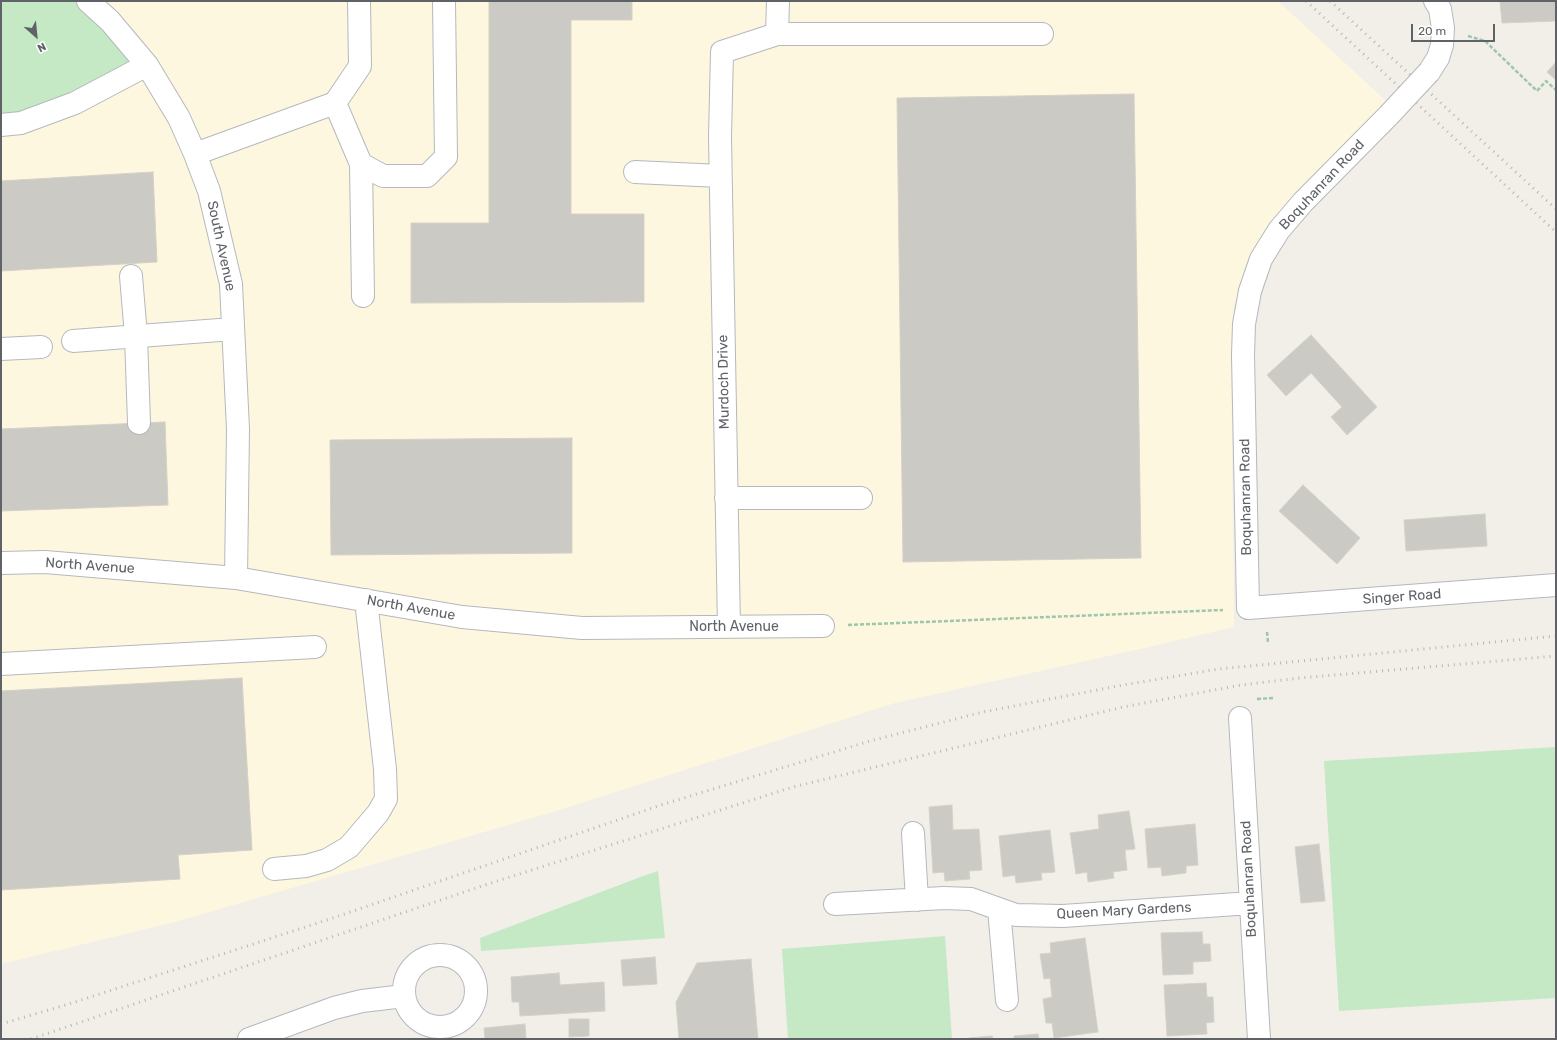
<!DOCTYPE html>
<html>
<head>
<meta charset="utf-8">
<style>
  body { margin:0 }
  #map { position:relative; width:1557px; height:1040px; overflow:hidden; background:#f1efe8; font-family:Rubik,sans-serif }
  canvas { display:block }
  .frame { position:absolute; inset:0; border:2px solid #5f6368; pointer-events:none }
  .north { position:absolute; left:16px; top:16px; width:40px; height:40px; -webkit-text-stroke:3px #fff; paint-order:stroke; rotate:153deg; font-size:11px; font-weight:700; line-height:16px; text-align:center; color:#5f6368 }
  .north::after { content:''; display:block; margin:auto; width:14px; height:18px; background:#5f6368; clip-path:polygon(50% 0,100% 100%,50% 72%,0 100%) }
  .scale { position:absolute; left:1411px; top:24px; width:84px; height:18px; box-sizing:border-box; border:2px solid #5f6368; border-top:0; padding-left:5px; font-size:12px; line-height:14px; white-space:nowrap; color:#5f6368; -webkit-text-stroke:3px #fff; paint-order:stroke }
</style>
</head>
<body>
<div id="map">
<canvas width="1557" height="1040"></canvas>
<div class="frame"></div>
<div class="north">N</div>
<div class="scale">20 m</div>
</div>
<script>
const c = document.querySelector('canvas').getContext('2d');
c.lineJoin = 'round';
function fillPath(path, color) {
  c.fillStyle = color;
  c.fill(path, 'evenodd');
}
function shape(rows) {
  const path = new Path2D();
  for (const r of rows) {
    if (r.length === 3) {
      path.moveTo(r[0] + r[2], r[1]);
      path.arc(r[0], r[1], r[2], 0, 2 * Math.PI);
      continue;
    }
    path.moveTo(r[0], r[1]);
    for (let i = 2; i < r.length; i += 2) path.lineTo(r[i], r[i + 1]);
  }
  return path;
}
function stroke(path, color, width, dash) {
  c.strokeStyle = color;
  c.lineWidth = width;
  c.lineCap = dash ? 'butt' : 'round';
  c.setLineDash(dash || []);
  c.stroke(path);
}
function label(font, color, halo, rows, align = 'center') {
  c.font = font + ' Rubik,sans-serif';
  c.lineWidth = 3;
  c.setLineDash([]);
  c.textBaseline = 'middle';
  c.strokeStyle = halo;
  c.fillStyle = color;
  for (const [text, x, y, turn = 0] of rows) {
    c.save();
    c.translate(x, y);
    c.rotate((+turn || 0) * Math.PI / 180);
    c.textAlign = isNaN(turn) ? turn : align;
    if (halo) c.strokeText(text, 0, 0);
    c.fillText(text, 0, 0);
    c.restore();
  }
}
const commercial = shape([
  [1,1,1278,1,1386,101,1279,214,1259,240,1245,271,1234,306,1231,349,1234,627,1149,647,895,703,556,811,175,922,1,964]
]);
const green = shape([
  [1,1,79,1,147,65,1,125],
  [1556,747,1556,998,1339,1011,1324,761],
  [658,871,665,938,481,951,480,938,643,876],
  [945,936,952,1039,788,1039,782,949]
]);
const building = shape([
  [489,1,632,1,632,20,571,20,571,214,644,214,644,302,411,303,411,223,489,223,489,1],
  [1500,1,1556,1,1556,21,1502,23,1500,1],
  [1556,62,1556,80,1547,72,1556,62],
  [1134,94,1141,558,903,562,897,98,1134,94],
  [153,172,157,262,1,271,1,181,153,172],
  [1311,335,1377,407,1347,435,1331,417,1342,407,1311,373,1286,396,1267,375,1311,335],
  [165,422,168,505,1,511,1,429,165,422],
  [572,438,572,553,331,555,330,440,572,438],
  [1303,485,1360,538,1337,564,1279,511,1303,485],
  [1485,514,1487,546,1406,551,1404,520,1485,514],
  [242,678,252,850,178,855,180,879,1,890,1,691,242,678],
  [952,805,953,830,979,829,982,870,969,871,970,879,945,881,944,872,933,873,929,807,952,805],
  [1129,811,1135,849,1125,850,1127,870,1113,872,1114,878,1088,882,1087,872,1076,874,1070,833,1099,829,1098,815,1129,811],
  [1195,824,1198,865,1186,866,1186,873,1162,876,1161,867,1148,868,1145,829,1195,824],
  [1050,830,1055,872,1041,873,1042,880,1016,883,1015,875,1003,877,999,836,1050,830],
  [1319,844,1325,901,1301,903,1295,847,1319,844],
  [1202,932,1203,944,1210,944,1211,961,1193,962,1193,974,1163,975,1161,933,1202,932],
  [1085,938,1098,1032,1054,1038,1052,1023,1046,1023,1043,999,1052,997,1050,978,1044,979,1040,954,1051,953,1050,943,1085,938],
  [655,957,657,984,623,986,621,960,655,957],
  [751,959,758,1039,679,1039,676,1002,697,963,751,959],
  [559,973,560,985,604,982,605,1011,520,1016,519,1002,512,1002,511,977,559,973],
  [1206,983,1207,997,1213,997,1214,1022,1206,1023,1207,1034,1167,1036,1164,985,1206,983],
  [569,1019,589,1019,589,1036,569,1037,569,1019],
  [525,1024,526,1039,485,1039,484,1028,525,1024],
  [1038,1034,1039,1039,1014,1039,1014,1036,1038,1034],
  [992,1036,993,1039,969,1039,969,1038,992,1036]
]);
const path = shape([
  [1468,36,1485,41,1537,91,1546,81,1556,90],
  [848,625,1223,610],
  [1267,632,1268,643],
  [1257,699,1273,698]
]);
const minor = shape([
  [88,1,110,21,147,65,179,118,195,154,209,191,231,284,238,429,236,578],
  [777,34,778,1],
  [1429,72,1438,58,1442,45,1443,28,1440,9,1435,1],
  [335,103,361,164,383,176,427,176,446,157,444,1],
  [1389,115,1303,202,1279,230,1261,259,1250,291,1244,324,1243,355,1248,608,1556,585],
  [1,125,21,123,75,103,147,65],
  [195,154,335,103,360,66,359,1],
  [361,164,363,296],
  [635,172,720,176],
  [131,276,136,336,139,423],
  [73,341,233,329],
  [1,349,41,347],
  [726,498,861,498],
  [1,563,45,562,236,578,462,617,582,628,823,626],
  [729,627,720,137,722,52,777,34,1042,34],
  [1,664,315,647],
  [1240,718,1259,1039],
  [913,833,917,900],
  [274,869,306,866,327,860,349,847,378,813,386,799,385,769,366,600],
  [835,904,944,898,971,899,1016,915,1063,916,1251,903],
  [999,909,1007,1000],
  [440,991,36],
  [249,1039,334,1008,362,1001,404,996]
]);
const rail = shape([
  [1306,1,1556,232],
  [1330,1,1556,209],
  [1,1024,69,1004,327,920,664,804,870,741,983,712,1123,685,1219,669,1556,636],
  [31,1039,488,884,793,787,1123,707,1241,685,1300,678,1556,656]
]);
const minorBridge = shape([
  [1389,115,1429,72]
]);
const streetNames = [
  ["Boquhanran Road",1322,185,-47],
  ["South Avenue",221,246,78],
  ["Murdoch Drive",724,382,-91],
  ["Boquhanran Road",1246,497,-91],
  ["North Avenue",90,566,4],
  ["Singer Road",1402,597,-4],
  ["North Avenue",411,608,10],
  ["North Avenue",734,627],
  ["Boquhanran Road",1249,879,-93],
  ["Queen Mary Gardens",1124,911,-3]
];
fillPath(commercial, '#fef7e0');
fillPath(green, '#c5e8c5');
fillPath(building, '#cccac5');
stroke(building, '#d6d1c6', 1);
stroke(minor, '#b5b8bc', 24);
stroke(path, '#9cc7a9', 2.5, [4, 2]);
stroke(minor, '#fff', 22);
stroke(rail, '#b6b7b8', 3, [1, 5]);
stroke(minorBridge, '#b5b8bc', 24, []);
stroke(minorBridge, '#fff', 22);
label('14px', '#5f6368', '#fff', streetNames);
</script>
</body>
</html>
